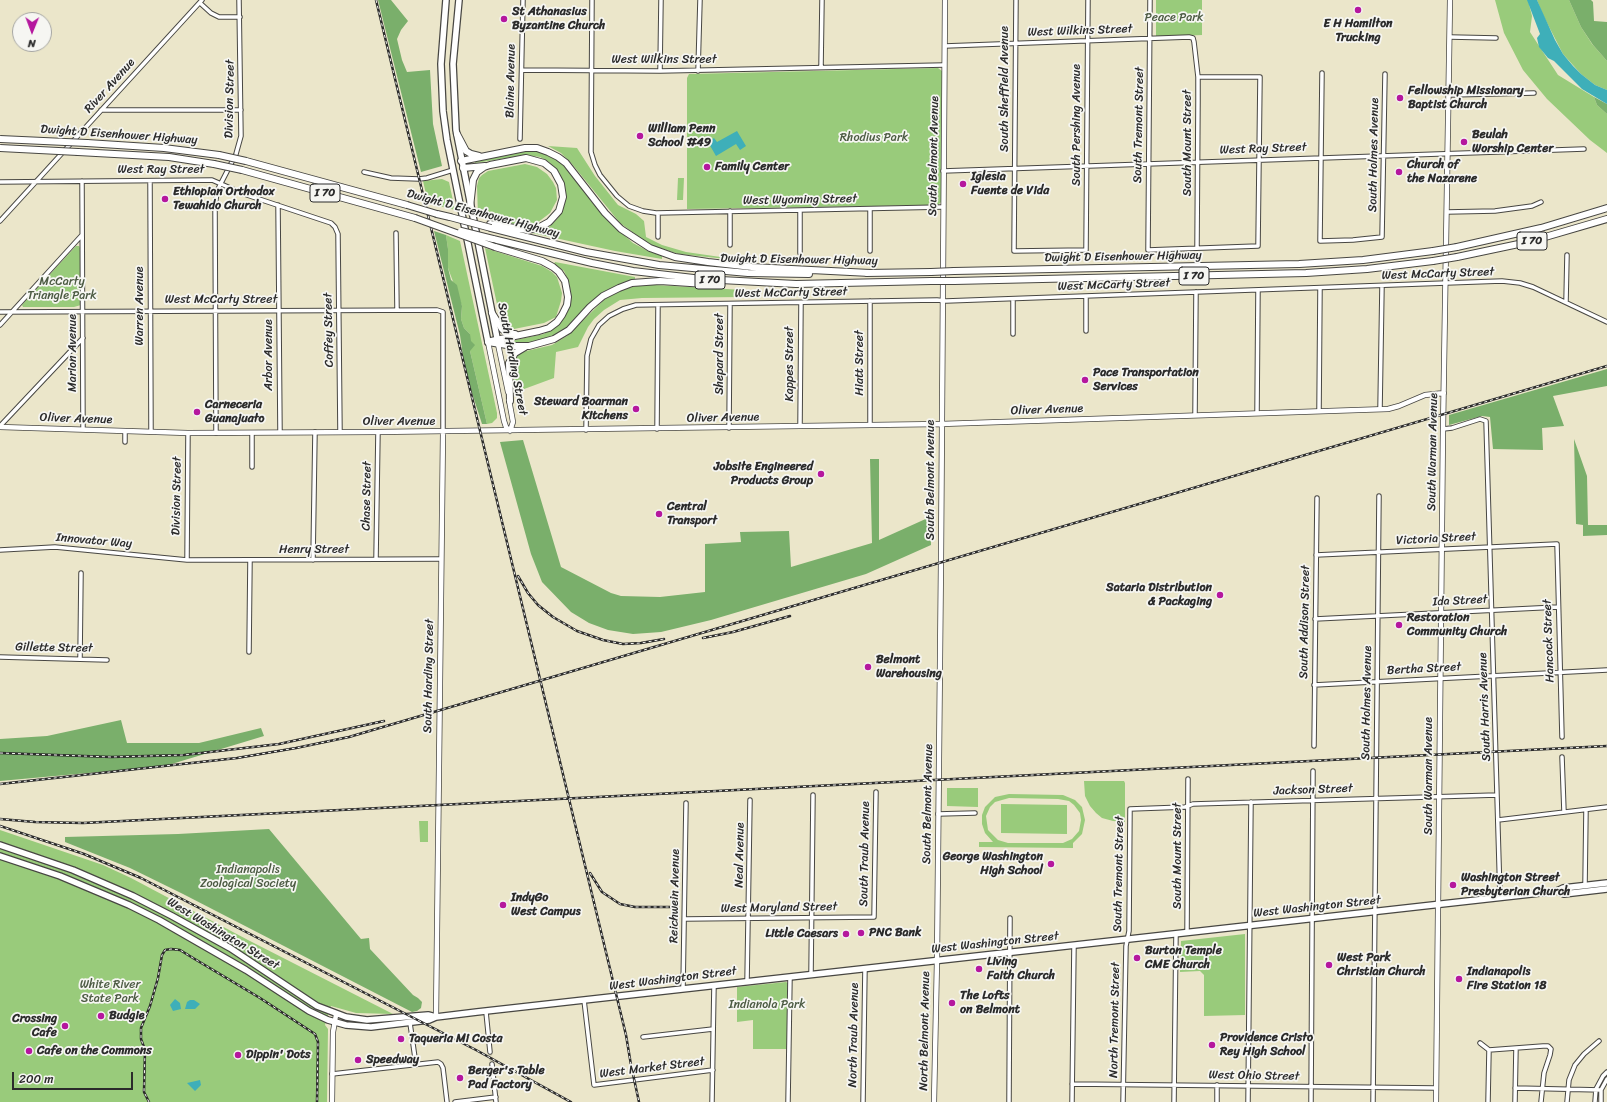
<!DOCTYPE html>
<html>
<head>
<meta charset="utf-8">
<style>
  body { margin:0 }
  #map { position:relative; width:1607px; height:1102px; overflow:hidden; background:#ebe6ca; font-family:Sriracha,sans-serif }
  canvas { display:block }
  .north { position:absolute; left:12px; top:12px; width:40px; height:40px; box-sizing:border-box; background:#f6f6f2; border:1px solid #a5a5a2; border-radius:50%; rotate:181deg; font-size:11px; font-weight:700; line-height:16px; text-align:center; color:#2b2b2b }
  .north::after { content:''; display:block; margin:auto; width:14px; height:18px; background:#b5179e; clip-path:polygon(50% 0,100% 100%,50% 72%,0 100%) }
  .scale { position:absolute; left:12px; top:1072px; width:121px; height:18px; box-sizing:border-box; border:2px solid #2b2b2b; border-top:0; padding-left:5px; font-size:12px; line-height:14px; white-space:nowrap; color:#2b2b2b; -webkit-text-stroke:3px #f6f6f2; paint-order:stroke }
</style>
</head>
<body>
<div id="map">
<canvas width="1607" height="1102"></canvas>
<div class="north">N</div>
<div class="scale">200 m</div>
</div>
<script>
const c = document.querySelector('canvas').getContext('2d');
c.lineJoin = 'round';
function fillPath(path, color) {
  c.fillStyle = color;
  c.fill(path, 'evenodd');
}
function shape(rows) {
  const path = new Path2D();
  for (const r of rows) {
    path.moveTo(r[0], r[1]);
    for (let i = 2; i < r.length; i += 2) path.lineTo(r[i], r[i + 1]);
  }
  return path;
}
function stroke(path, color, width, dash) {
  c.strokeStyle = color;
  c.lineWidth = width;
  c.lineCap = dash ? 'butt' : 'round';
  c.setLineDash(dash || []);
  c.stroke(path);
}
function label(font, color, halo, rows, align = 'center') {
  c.font = font + ' Sriracha,sans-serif';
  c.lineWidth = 3.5;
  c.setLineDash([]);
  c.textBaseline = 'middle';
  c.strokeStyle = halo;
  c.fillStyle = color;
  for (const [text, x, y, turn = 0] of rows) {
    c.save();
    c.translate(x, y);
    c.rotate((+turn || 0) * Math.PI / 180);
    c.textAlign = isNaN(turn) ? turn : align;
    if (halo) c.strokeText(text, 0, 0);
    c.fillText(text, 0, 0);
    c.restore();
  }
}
const green = shape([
  [1156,0,1202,0,1202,35,1156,37],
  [1495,0,1528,0,1532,16,1530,32,1558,75,1594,97,1597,105,1607,114,1607,153,1590,140,1547,99,1523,70,1504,33],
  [1537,0,1569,0,1581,27,1592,44,1607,61,1607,90,1595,85,1581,74,1563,54,1543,15],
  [938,68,942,71,941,202,938,205,687,209,687,78,689,74],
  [548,146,577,148,595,176,618,205,636,214,644,221,646,237,662,245,686,252,755,262,679,254,650,245,620,223,572,164,561,153],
  [529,150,541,152,556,158,562,164,609,222,633,243,648,251,662,256,662,259,615,251,532,233,549,227,558,218,564,206,566,194,563,182,559,172,549,162,540,157,525,155,482,162,475,163,475,161],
  [525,164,537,167,547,174,553,182,556,188,557,200,550,213,537,223,523,226,478,216,477,186,479,178,482,175,488,171],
  [678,178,684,178,683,200,677,200],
  [442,179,449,182,455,210,428,203,423,181],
  [446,235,460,241,497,413,497,418,492,423,487,424,470,351,470,334,464,328,461,319,462,306,448,268,448,249],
  [76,246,79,246,80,248,81,305,74,307,23,307,22,305,28,298],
  [485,248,542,266,552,272,557,277,562,293,561,301,556,317,544,323,514,329,503,324,498,309],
  [555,262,635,277,635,279,614,287,598,297,562,332,549,338,533,342,509,344,510,341,544,334,561,322,566,314,570,303,571,294,569,282,564,271,554,264],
  [640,285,655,285,744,290,744,297,642,298,620,300,604,310,594,319,588,327,578,347,556,352,554,378,516,392,511,366,515,356,522,352,552,345,567,336,607,297,621,290],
  [1084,781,1124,781,1125,783,1125,822,1113,821,1102,818,1096,813,1090,806,1085,796],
  [947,788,978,788,978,807,947,806],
  [1009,794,1063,795,1075,800,1082,807,1085,820,1082,834,1073,843,1073,848,979,847,979,842,993,842,985,833,982,824,982,815,985,807,995,797],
  [1009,798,1058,799,1069,801,1074,805,1080,813,1081,820,1079,831,1072,839,1063,843,1008,843,998,840,988,830,986,816,990,807,995,802],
  [1001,804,1067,805,1067,834,1001,833],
  [419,821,428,821,428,842,420,842],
  [0,830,103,865,131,878,248,940,393,1014,356,1013,331,1006,325,1025,328,1029,327,1102,0,1102],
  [1245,934,1245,1015,1204,1016,1204,975,1200,971,1180,972,1181,941],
  [786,982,788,983,787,1049,753,1049,753,1020,737,1022,737,987]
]);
const forest = shape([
  [378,0,391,0,408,21,401,30,397,39,402,60,407,72,430,70,433,124,442,166,421,172],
  [1569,0,1591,0,1593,2,1594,21,1607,22,1607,61,1593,45,1581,27],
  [1594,97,1607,104,1607,114,1597,105],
  [434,231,446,235,448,249,448,268,451,280,457,285,462,306,461,319,464,328,470,334,471,341,475,345,470,351,487,424,482,424,472,393,464,363,460,335],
  [1607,369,1607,386,1553,396,1564,426,1542,428,1543,450,1493,449,1490,417,1482,416,1449,425,1449,415],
  [1574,439,1587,476,1588,525,1607,525,1607,535,1583,536,1583,525,1576,524],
  [523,440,561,567,611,593,621,596,660,597,705,592,705,544,741,542,740,532,789,531,791,567,872,543,870,459,879,459,879,540,930,517,931,545,866,574,711,620,661,632,633,634,608,630,589,623,571,612,542,582,531,554,500,442],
  [121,720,127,743,199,743,261,728,264,736,165,766,0,781,0,739,47,736],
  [269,829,361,939,369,938,370,949,413,995,418,998,422,1002,421,1008,417,1011,412,1012,183,894,130,868,65,842,65,837,178,834]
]);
const water = shape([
  [1527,0,1537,0,1555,40,1563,54,1573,66,1581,74,1595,85,1607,90,1607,104,1582,89,1554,61,1548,58,1539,47,1537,38,1540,34],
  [737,131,746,146,740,150,736,144,716,156,708,142,714,138,717,142],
  [175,999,180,1003,181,1009,173,1011,170,1005],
  [190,1000,194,1000,200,1004,195,1009,185,1009,187,1002],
  [200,1080,201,1085,195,1091,187,1083]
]);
const streetTunnel = shape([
  [490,1052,492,1064]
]);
const street = shape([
  [592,0,591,152,595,165,600,175,617,196,629,206,643,211,656,213,943,207],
  [1016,0,1014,251,1086,250,1088,0],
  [1150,0,1148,250,1258,246,1260,77,1198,77],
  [200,3,211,13,219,17,240,17],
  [1450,37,1496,38],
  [945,46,1189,37,1193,38,1194,42,1198,77,1198,101,1197,248],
  [821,67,822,0],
  [522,70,660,71,944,65],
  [660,71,661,0],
  [698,71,700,0],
  [1322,73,1320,241,1353,240,1382,237,1385,74],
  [1449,95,1534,93],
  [101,110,241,110],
  [520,139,523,0],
  [943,171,1584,149],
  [364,172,391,178,419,179,427,178,453,170],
  [82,181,83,429],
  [150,181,151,431],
  [0,182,212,180,244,194,331,223,335,227,338,234,340,432],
  [278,205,280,432],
  [730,211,730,245],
  [1447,212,1495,211,1532,206,1541,202],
  [0,221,202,0],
  [396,233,397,309],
  [658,237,658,213],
  [870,251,870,209],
  [800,253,800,210],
  [1086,296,1086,331],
  [1566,302,1567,255],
  [0,312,437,310,443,312,443,432],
  [0,325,82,235],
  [1013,334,1013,299],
  [1380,409,1382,286],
  [1319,411,1320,288],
  [1257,413,1258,290],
  [1195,415,1196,292],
  [870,425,870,301],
  [0,426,83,338],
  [800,426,801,303],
  [729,428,730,304],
  [657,429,658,305],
  [1443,429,1452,428,1480,419,1486,421,1500,897],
  [586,430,587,356,591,339,599,325,609,316,623,309,636,305,937,300,946,301,1502,281,1520,283,1533,287,1607,322],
  [216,433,215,204,218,189,236,154,241,136,239,0],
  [125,442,125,431],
  [252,467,252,433],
  [0,550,55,547,187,560,441,559],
  [1316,555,1557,544,1562,737],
  [376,559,378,432],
  [187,560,188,433],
  [313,560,315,432],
  [1315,619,1558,607],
  [249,652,250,560],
  [0,657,107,660],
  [80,659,81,573],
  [1314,685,1607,670],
  [1314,746,1317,498],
  [1562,757,1564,812],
  [938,814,975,813],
  [1498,820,1607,807],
  [1585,885,1586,810],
  [685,919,874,917,876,792],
  [1187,932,1188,779],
  [811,974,813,795],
  [747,982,750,800],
  [683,989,686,803],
  [584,1000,594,1085,713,1070],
  [486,1012,490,1052],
  [410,1023,416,1065],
  [643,1037,713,1029],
  [1480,1043,1489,1050,1488,1102],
  [1489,1050,1543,1046,1548,1046,1551,1049,1550,1055,1544,1073,1541,1102],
  [492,1064,496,1102],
  [332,1074,438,1062,441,1064,443,1068,447,1102],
  [1072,1084,1436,1088],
  [1515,1088,1601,1090],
  [455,1102,496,1097],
  [712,1102,714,985],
  [788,1102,790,977],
  [863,1102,865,968],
  [1009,1102,1010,918],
  [1072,1102,1074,945],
  [1123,1102,1126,946,1129,931,1130,809,1185,807,1193,804,1497,795],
  [1174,1102,1176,934],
  [1217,1102,1217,1085],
  [1248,1102,1251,802],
  [1311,1102,1313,771],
  [1373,1102,1379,496],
  [1515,1102,1516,1048],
  [1567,1102,1569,1080,1575,1065,1584,1054,1599,1041],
  [1595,1102,1596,1089,1603,1076,1607,1072],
  [1601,1102,1601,1090,1607,1079]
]);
const secondary = shape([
  [488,342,504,421,506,427,510,431,513,422,509,400],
  [498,344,508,392],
  [0,427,188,433,378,432,941,424,1388,409,1399,406,1425,395,1444,393],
  [436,1017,443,432],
  [332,1102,333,1032,336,1015],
  [934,1102,937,960,941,560,945,0],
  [1436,1102,1443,429,1450,0]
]);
const primary = shape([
  [446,0,441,64,443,111,447,140,488,342],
  [459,0,453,64,456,130,498,343],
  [0,845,73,870,133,896,172,916,230,948,317,1006,346,1017,367,1020,428,1015,436,1017,477,1012,1531,894,1557,891,1563,888,1607,883],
  [0,856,60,876,129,905,159,920,246,970,309,1011,328,1020,346,1025,371,1027,429,1020,436,1017],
  [1557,891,1564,894,1607,889]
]);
const highway = shape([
  [457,134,466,151,471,154,479,156],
  [87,143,164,148,219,155],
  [78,152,169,157,214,164],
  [246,161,407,205],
  [461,161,525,148,537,148,548,152,558,157,566,163,605,213,621,229,650,248,675,257,708,262,752,267,870,273],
  [463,168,485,166],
  [242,170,415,218],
  [470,207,473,180,477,172,484,167,490,165,526,158,544,163,554,171,561,184,563,197,559,211,549,222,538,228,527,230,490,224],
  [437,214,450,217],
  [491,228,586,252,659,265,748,273,809,274],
  [493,239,592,263,633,271,702,279,796,284,931,281],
  [1457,247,1541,228,1607,208],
  [1457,257,1528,242,1607,219],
  [954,271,1299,264,1363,260,1433,251],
  [866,273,931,272],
  [954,281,1306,273,1367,269,1433,261],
  [492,313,502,329,509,334,515,334],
  [491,341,539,331,549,328,557,322,562,315,567,305,568,297,565,281,559,272,553,267,542,261,495,247],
  [488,342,513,346,529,346,554,339,569,330,590,307,603,296,619,288,632,283,660,281,720,285],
  [510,401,509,363,515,353,525,347]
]);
const rail = shape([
  [376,0,626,1035,631,1065,639,1102],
  [518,576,528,593,538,605,553,617,577,631,603,640,623,644,641,643,664,639],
  [703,638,733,632,790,616],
  [0,753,111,757,184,755,279,744,384,721],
  [0,784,237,758,296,748,349,737,1607,366],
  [0,819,35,822,83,823,1607,746],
  [0,826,84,854,141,878,476,1050,571,1102],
  [590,873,602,892,620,904,635,907,673,907],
  [149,1102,144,1092,145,1050,141,1039,141,1028,150,1006,158,978,162,955,165,950,171,949,180,950,193,958,260,998,315,1034,318,1042,317,1102]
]);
const highwayBridge = shape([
  [0,139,87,143],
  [0,148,78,152],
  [219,155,246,161],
  [214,164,242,170],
  [407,205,437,214],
  [450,217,491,228],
  [415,218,495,247],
  [461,231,493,239],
  [1433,251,1457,247],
  [1433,261,1457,257],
  [931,272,954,271],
  [931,281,954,281]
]);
const markers = [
  [1358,10,4,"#b5179e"],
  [504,19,4,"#b5179e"],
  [1400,98,4,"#b5179e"],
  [640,136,4,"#b5179e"],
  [1464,142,4,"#b5179e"],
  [707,167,4,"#b5179e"],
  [1399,172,4,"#b5179e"],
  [963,184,4,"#b5179e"],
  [165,199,4,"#b5179e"],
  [1085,380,4,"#b5179e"],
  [636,409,4,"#b5179e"],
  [197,412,4,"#b5179e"],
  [821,474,4,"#b5179e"],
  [659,514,4,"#b5179e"],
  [1220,595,4,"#b5179e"],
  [1399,625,4,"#b5179e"],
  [868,667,4,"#b5179e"],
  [1051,864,4,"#b5179e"],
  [1453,885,4,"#b5179e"],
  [503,905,4,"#b5179e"],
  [861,933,4,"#b5179e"],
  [846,934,4,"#b5179e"],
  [1137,958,4,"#b5179e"],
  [1329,965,4,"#b5179e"],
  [979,969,4,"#b5179e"],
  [1459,979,4,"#b5179e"],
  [952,1003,4,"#b5179e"],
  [101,1016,4,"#b5179e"],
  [65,1026,4,"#b5179e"],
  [401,1039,4,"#b5179e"],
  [1212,1045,4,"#b5179e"],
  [29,1051,4,"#b5179e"],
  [238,1055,4,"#b5179e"],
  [358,1060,4,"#b5179e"],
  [460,1078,4,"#b5179e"]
];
const shields = [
  [325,193,30],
  [1532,241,30],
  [1194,276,30],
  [710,280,30]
];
const shieldNames = [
  ["I 70",325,193],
  ["I 70",1532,241],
  ["I 70",1194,276],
  ["I 70",710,280]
];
const poiNames = [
  ["St Athanasius",512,12],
  ["Byzantine Church",512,26],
  ["E H Hamilton",1358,24,"center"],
  ["Trucking",1358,38,"center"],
  ["Fellowship Missionary",1408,91],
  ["Baptist Church",1408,105],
  ["William Penn",648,129],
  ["School #49",648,143],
  ["Beulah",1472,135],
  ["Worship Center",1472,149],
  ["Church of",1407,165],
  ["the Nazarene",1407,179],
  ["Family Center",715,167],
  ["Iglesia",971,177],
  ["Fuente de Vida",971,191],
  ["Ethiopian Orthodox",173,192],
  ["Tewahido Church",173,206],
  ["Pace Transportation",1093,373],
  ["Services",1093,387],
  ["Steward Boarman",628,402,"right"],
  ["Kitchens",628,416,"right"],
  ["Carneceria",205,405],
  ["Guanajuato",205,419],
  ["Jobsite Engineered",813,467,"right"],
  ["Products Group",813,481,"right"],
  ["Central",667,507],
  ["Transport",667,521],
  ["Sataria Distribution",1212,588,"right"],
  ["& Packaging",1212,602,"right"],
  ["Restoration",1407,618],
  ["Community Church",1407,632],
  ["Belmont",876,660],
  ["Warehousing",876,674],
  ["George Washington",1043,857,"right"],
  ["High School",1043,871,"right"],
  ["Washington Street",1461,878],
  ["Presbyterian Church",1461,892],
  ["IndyGo",511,898],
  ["West Campus",511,912],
  ["PNC Bank",869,933],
  ["Little Caesars",838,934,"right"],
  ["Burton Temple",1145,951],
  ["CME Church",1145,965],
  ["West Park",1337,958],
  ["Christian Church",1337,972],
  ["Living",987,962],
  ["Faith Church",987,976],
  ["Indianapolis",1467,972],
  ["Fire Station 18",1467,986],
  ["The Lofts",960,996],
  ["on Belmont",960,1010],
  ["Budgie",109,1016],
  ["Crossing",57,1019,"right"],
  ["Cafe",57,1033,"right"],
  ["Providence Cristo",1220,1038],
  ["Rey High School",1220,1052],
  ["Taqueria Mi Costa",409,1039],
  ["Cafe on the Commons",37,1051],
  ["Dippin' Dots",246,1055],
  ["Speedway",366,1060],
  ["Berger's Table",468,1071],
  ["Pad Factory",468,1085]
];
const parkNames = [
  ["Peace Park",1174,18],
  ["Rhodius Park",874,138],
  ["McCarty",62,282],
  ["Triangle Park",62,296],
  ["Indianapolis",248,870],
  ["Zoological Society",248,884],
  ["White River",110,985],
  ["State Park",110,999],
  ["Indianola Park",767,1005]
];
const streetNames = [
  ["West Wilkins Street",1080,31,-2],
  ["West Wilkins Street",664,60],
  ["Blaine Avenue",511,81,-89],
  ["River Avenue",110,86,-48],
  ["South Sheffield Avenue",1005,89,-90],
  ["Division Street",230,99,-89],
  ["South Pershing Avenue",1077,125,-90],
  ["South Tremont Street",1139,125,-89],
  ["Dwight D Eisenhower Highway",119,135,4],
  ["South Mount Street",1188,143,-90],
  ["West Ray Street",1263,149,-2],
  ["South Holmes Avenue",1374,155,-89],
  ["South Belmont Avenue",934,156,-89],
  ["West Ray Street",161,170],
  ["West Wyoming Street",800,200,-1],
  ["Dwight D Eisenhower Highway",483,214,15],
  ["Dwight D Eisenhower Highway",1123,257,-1],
  ["Dwight D Eisenhower Highway",799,260,1],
  ["West McCarty Street",1438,274,-2],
  ["West McCarty Street",1114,285,-2],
  ["West McCarty Street",791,293,-1],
  ["West McCarty Street",221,300],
  ["Warren Avenue",140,306,-90],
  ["Coffey Street",329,330,-91],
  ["Marion Avenue",73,353,-90],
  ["Shepard Street",720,354,-90],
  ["Arbor Avenue",269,355,-90],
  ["South Harding Street",512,359,79],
  ["Hiatt Street",860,363,-90],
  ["Kappes Street",790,364,-90],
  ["Oliver Avenue",1047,410,-2],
  ["Oliver Avenue",723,418,-1],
  ["Oliver Avenue",76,419,2],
  ["Oliver Avenue",399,422],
  ["South Warman Avenue",1433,452,-89],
  ["South Belmont Avenue",931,480,-90],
  ["Division Street",177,496,-89],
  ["Chase Street",367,496,-89],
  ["Victoria Street",1436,539,-3],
  ["Innovator Way",94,541,5],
  ["Henry Street",314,550],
  ["Ida Street",1460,601,-3],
  ["South Addison Street",1305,622,-89],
  ["Hancock Street",1549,641,-92],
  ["Gillette Street",54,648,1],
  ["Bertha Street",1424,669,-3],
  ["South Harding Street",429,676,-89],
  ["South Holmes Avenue",1367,703,-89],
  ["South Harris Avenue",1485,707,-92],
  ["South Warman Avenue",1429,776,-90],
  ["Jackson Street",1313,790,-2],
  ["South Belmont Avenue",928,804,-89],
  ["South Traub Avenue",865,854,-89],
  ["Neal Avenue",740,855,-89],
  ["South Mount Street",1178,856,-90],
  ["South Tremont Street",1119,874,-89],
  ["Reichwein Avenue",675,896,-89],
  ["West Washington Street",1317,907,-6],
  ["West Maryland Street",779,908,-1],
  ["West Washington Street",223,934,31],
  ["West Washington Street",995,943,-6],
  ["West Washington Street",673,979,-7],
  ["North Tremont Street",1115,1020,-89],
  ["North Belmont Avenue",925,1031,-89],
  ["North Traub Avenue",854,1035,-89],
  ["West Market Street",652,1068,-7],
  ["West Ohio Street",1254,1076,1]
];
fillPath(green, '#99cb7b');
fillPath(forest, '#7aaf6b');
fillPath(water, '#3eafb9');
stroke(streetTunnel, '#c5c1aa', 3.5, [3.5, 2]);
stroke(street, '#484743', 5.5);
stroke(secondary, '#484743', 6);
stroke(primary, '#484743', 8);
stroke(highway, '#484743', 8);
stroke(street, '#fff', 3.5);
stroke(secondary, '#fff', 4.5);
stroke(primary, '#fff', 5.5);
stroke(highway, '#fff', 6);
stroke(rail, '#2b2b2b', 2.5);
stroke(rail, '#f6f6f2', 1, [3]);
stroke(highwayBridge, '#484743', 8, []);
stroke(highwayBridge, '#fff', 6);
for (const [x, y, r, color] of markers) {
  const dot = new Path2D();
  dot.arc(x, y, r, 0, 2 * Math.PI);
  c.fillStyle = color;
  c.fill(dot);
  stroke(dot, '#f6f6f2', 1.5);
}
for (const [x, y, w] of shields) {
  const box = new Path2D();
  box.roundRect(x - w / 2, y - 9, w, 18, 3);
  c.fillStyle = '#f6f6f2';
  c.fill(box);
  stroke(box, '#2b2b2b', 1);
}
label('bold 11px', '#2b2b2b', null, shieldNames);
label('bold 12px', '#2b2b2b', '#f6f6f2', poiNames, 'left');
label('12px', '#4c5b43', '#f6f6f2', parkNames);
label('12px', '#2b2b2b', '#f6f6f2', streetNames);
</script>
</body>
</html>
